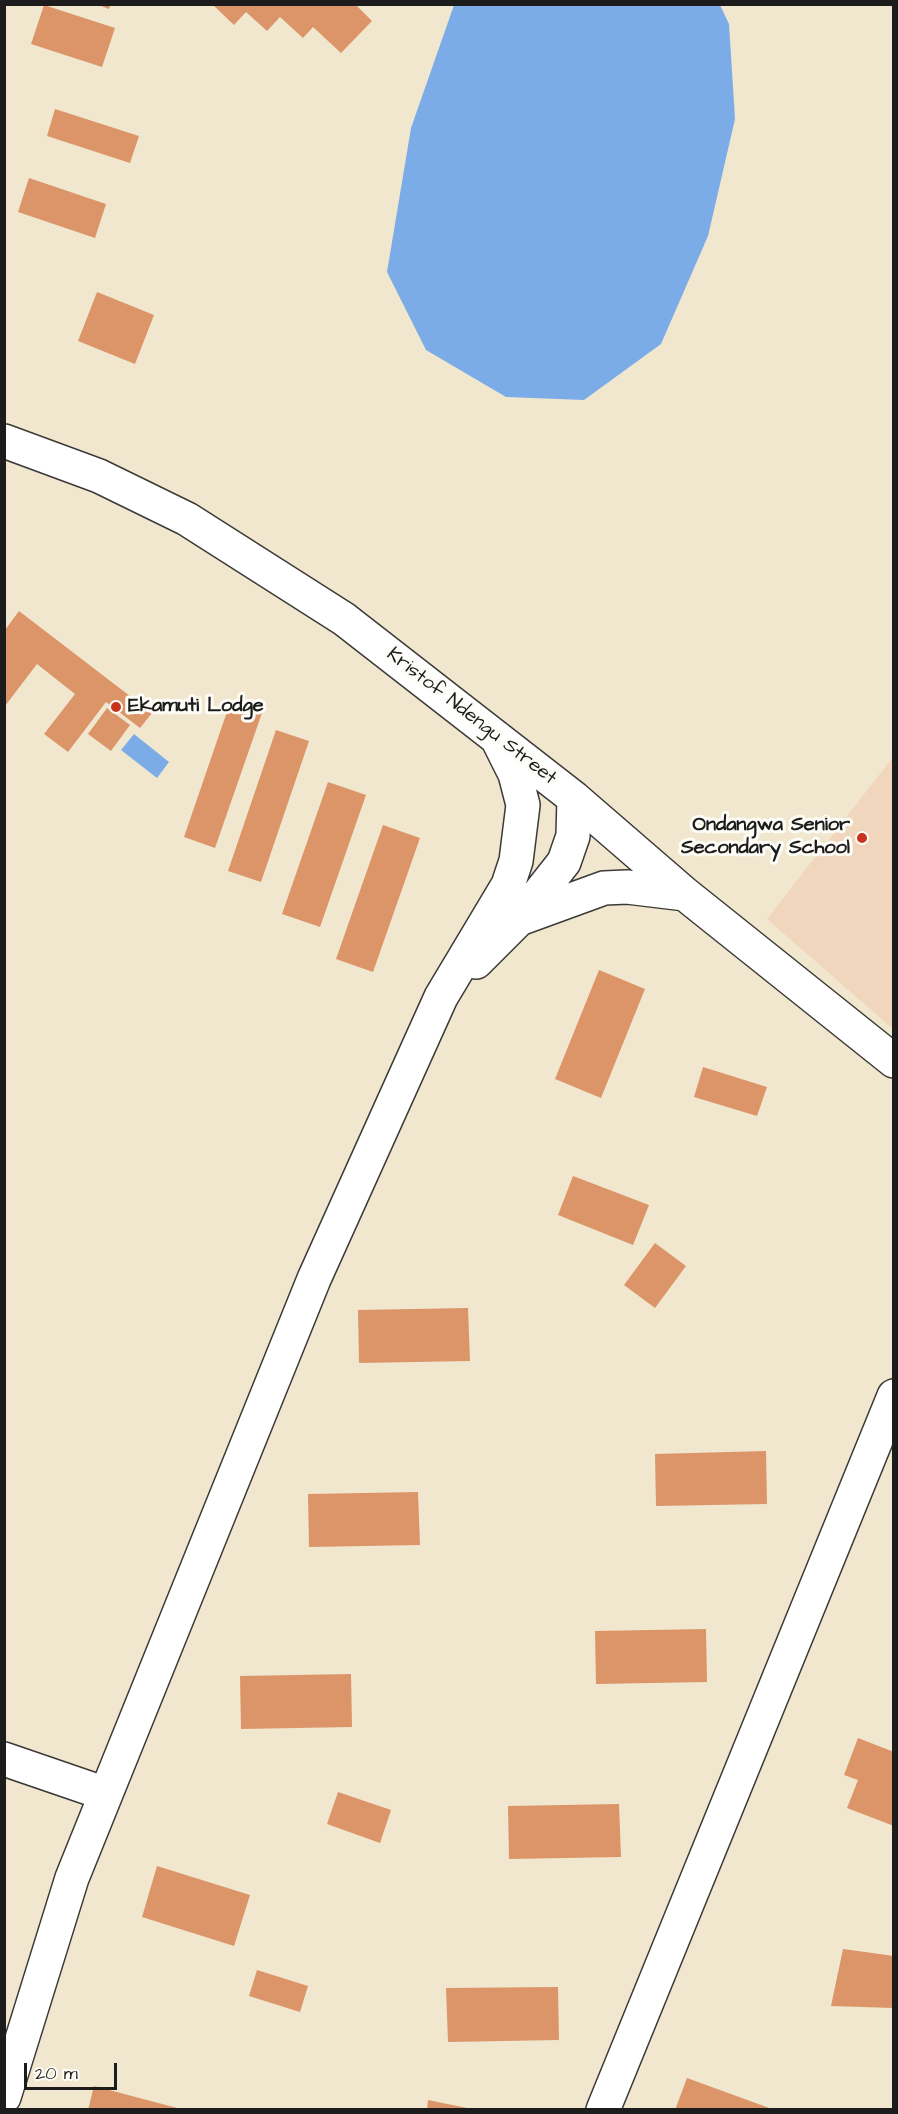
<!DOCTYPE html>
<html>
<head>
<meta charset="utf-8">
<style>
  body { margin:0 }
  #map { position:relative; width:898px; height:2114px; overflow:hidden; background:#f1e7ce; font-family:"Architects Daughter",sans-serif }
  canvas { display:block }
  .frame { position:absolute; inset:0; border:6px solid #1c1c1c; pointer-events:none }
  .scale { position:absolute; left:24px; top:2063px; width:93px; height:27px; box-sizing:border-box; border:3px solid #1c1c1c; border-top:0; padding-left:8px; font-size:18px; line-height:21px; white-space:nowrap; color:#1c1c1c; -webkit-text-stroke:4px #fdfcf7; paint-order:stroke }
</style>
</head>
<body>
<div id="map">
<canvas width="898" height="2114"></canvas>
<div class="frame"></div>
<div class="scale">20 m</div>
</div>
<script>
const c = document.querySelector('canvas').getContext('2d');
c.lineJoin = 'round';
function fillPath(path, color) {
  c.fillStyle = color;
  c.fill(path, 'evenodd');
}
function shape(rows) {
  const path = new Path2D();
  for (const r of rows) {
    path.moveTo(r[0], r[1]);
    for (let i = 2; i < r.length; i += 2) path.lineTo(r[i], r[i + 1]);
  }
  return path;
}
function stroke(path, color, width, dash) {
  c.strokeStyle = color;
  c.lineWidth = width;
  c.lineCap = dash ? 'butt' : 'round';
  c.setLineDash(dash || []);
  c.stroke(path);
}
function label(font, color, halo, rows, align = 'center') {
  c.font = font + ' "Architects Daughter",sans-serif';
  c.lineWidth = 6;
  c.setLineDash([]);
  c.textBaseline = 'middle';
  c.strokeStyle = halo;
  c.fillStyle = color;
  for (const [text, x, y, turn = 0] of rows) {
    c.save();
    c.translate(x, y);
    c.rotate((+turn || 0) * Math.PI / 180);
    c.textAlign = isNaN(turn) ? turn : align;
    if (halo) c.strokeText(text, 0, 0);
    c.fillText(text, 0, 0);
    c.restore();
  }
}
const built = shape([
  [893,757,893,1029,767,919]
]);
const water = shape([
  [454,5,720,5,729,24,735,119,708,236,661,344,584,400,506,397,426,350,387,272,411,128],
  [134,734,169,762,157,778,121,750]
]);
const building = shape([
  [96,4,111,4,109,9],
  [212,4,332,4,334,6,335,4,355,4,372,21,341,53,313,27,303,38,280,17,267,31,246,12,234,25],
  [44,5,115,28,102,67,31,44],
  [55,109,139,136,130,163,47,136],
  [29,178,106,204,95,238,18,212],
  [97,292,154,315,135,364,78,341],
  [19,611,152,713,140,728,106,702,68,752,44,734,75,694,37,664,5,706,5,630],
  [230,703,262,713,215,848,184,837],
  [107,708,130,725,111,751,88,734],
  [276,730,309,741,261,882,228,871],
  [328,782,366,795,320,927,282,914],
  [383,825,420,838,373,972,336,959],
  [599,970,645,989,601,1098,555,1079],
  [703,1067,767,1087,757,1116,694,1097],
  [573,1176,649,1205,633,1245,558,1215],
  [655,1243,686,1266,655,1308,624,1285],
  [468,1308,470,1361,359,1363,358,1310],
  [766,1451,767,1504,656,1506,655,1454],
  [418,1492,420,1545,309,1547,308,1494],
  [706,1629,707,1682,596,1684,595,1631],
  [351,1674,352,1727,241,1729,240,1676],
  [858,1738,894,1752,894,1826,847,1808,858,1780,844,1775],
  [338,1792,391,1810,380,1843,327,1824],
  [619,1804,621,1857,509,1859,508,1806],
  [157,1866,250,1895,234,1946,142,1917],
  [843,1949,894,1956,894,2008,831,2006],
  [257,1970,308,1986,300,2012,249,1996],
  [558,1987,559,2040,448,2042,446,1988],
  [687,2078,772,2109,772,2110,675,2110],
  [94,2086,181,2109,181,2110,88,2110],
  [428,2100,467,2108,467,2110,427,2110]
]);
const minor = shape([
  [4,441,99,476,187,519,344,619,574,798,685,894,894,1061],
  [519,919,604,888,627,887,685,894],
  [476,962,519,919,564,862,573,836,574,798],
  [4,1759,106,1794],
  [4,2097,72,1878,314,1279,441,997,508,885,516,861,523,805,515,774,497,738],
  [603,2110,894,1396]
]);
const markers = [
  [116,707,6,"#c8321e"],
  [862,838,6,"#c8321e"]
];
const poiNames = [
  ["Ekamuti Lodge",128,707],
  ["Ondangwa Senior",850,826,"right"],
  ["Secondary School",850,849,"right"]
];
const streetNames = [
  ["Kristof Ndengu Street",471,717,38]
];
fillPath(built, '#efd6bc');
fillPath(water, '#7cace7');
fillPath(building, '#db9569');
stroke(minor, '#3c3a37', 36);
stroke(minor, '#fff', 33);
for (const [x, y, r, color] of markers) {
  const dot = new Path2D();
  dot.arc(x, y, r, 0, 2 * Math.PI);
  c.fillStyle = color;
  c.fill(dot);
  stroke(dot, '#fdfcf7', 2);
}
label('bold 20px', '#1c1c1c', '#fdfcf7', poiNames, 'left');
label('20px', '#1c1c1c', '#fdfcf7', streetNames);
</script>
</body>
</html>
